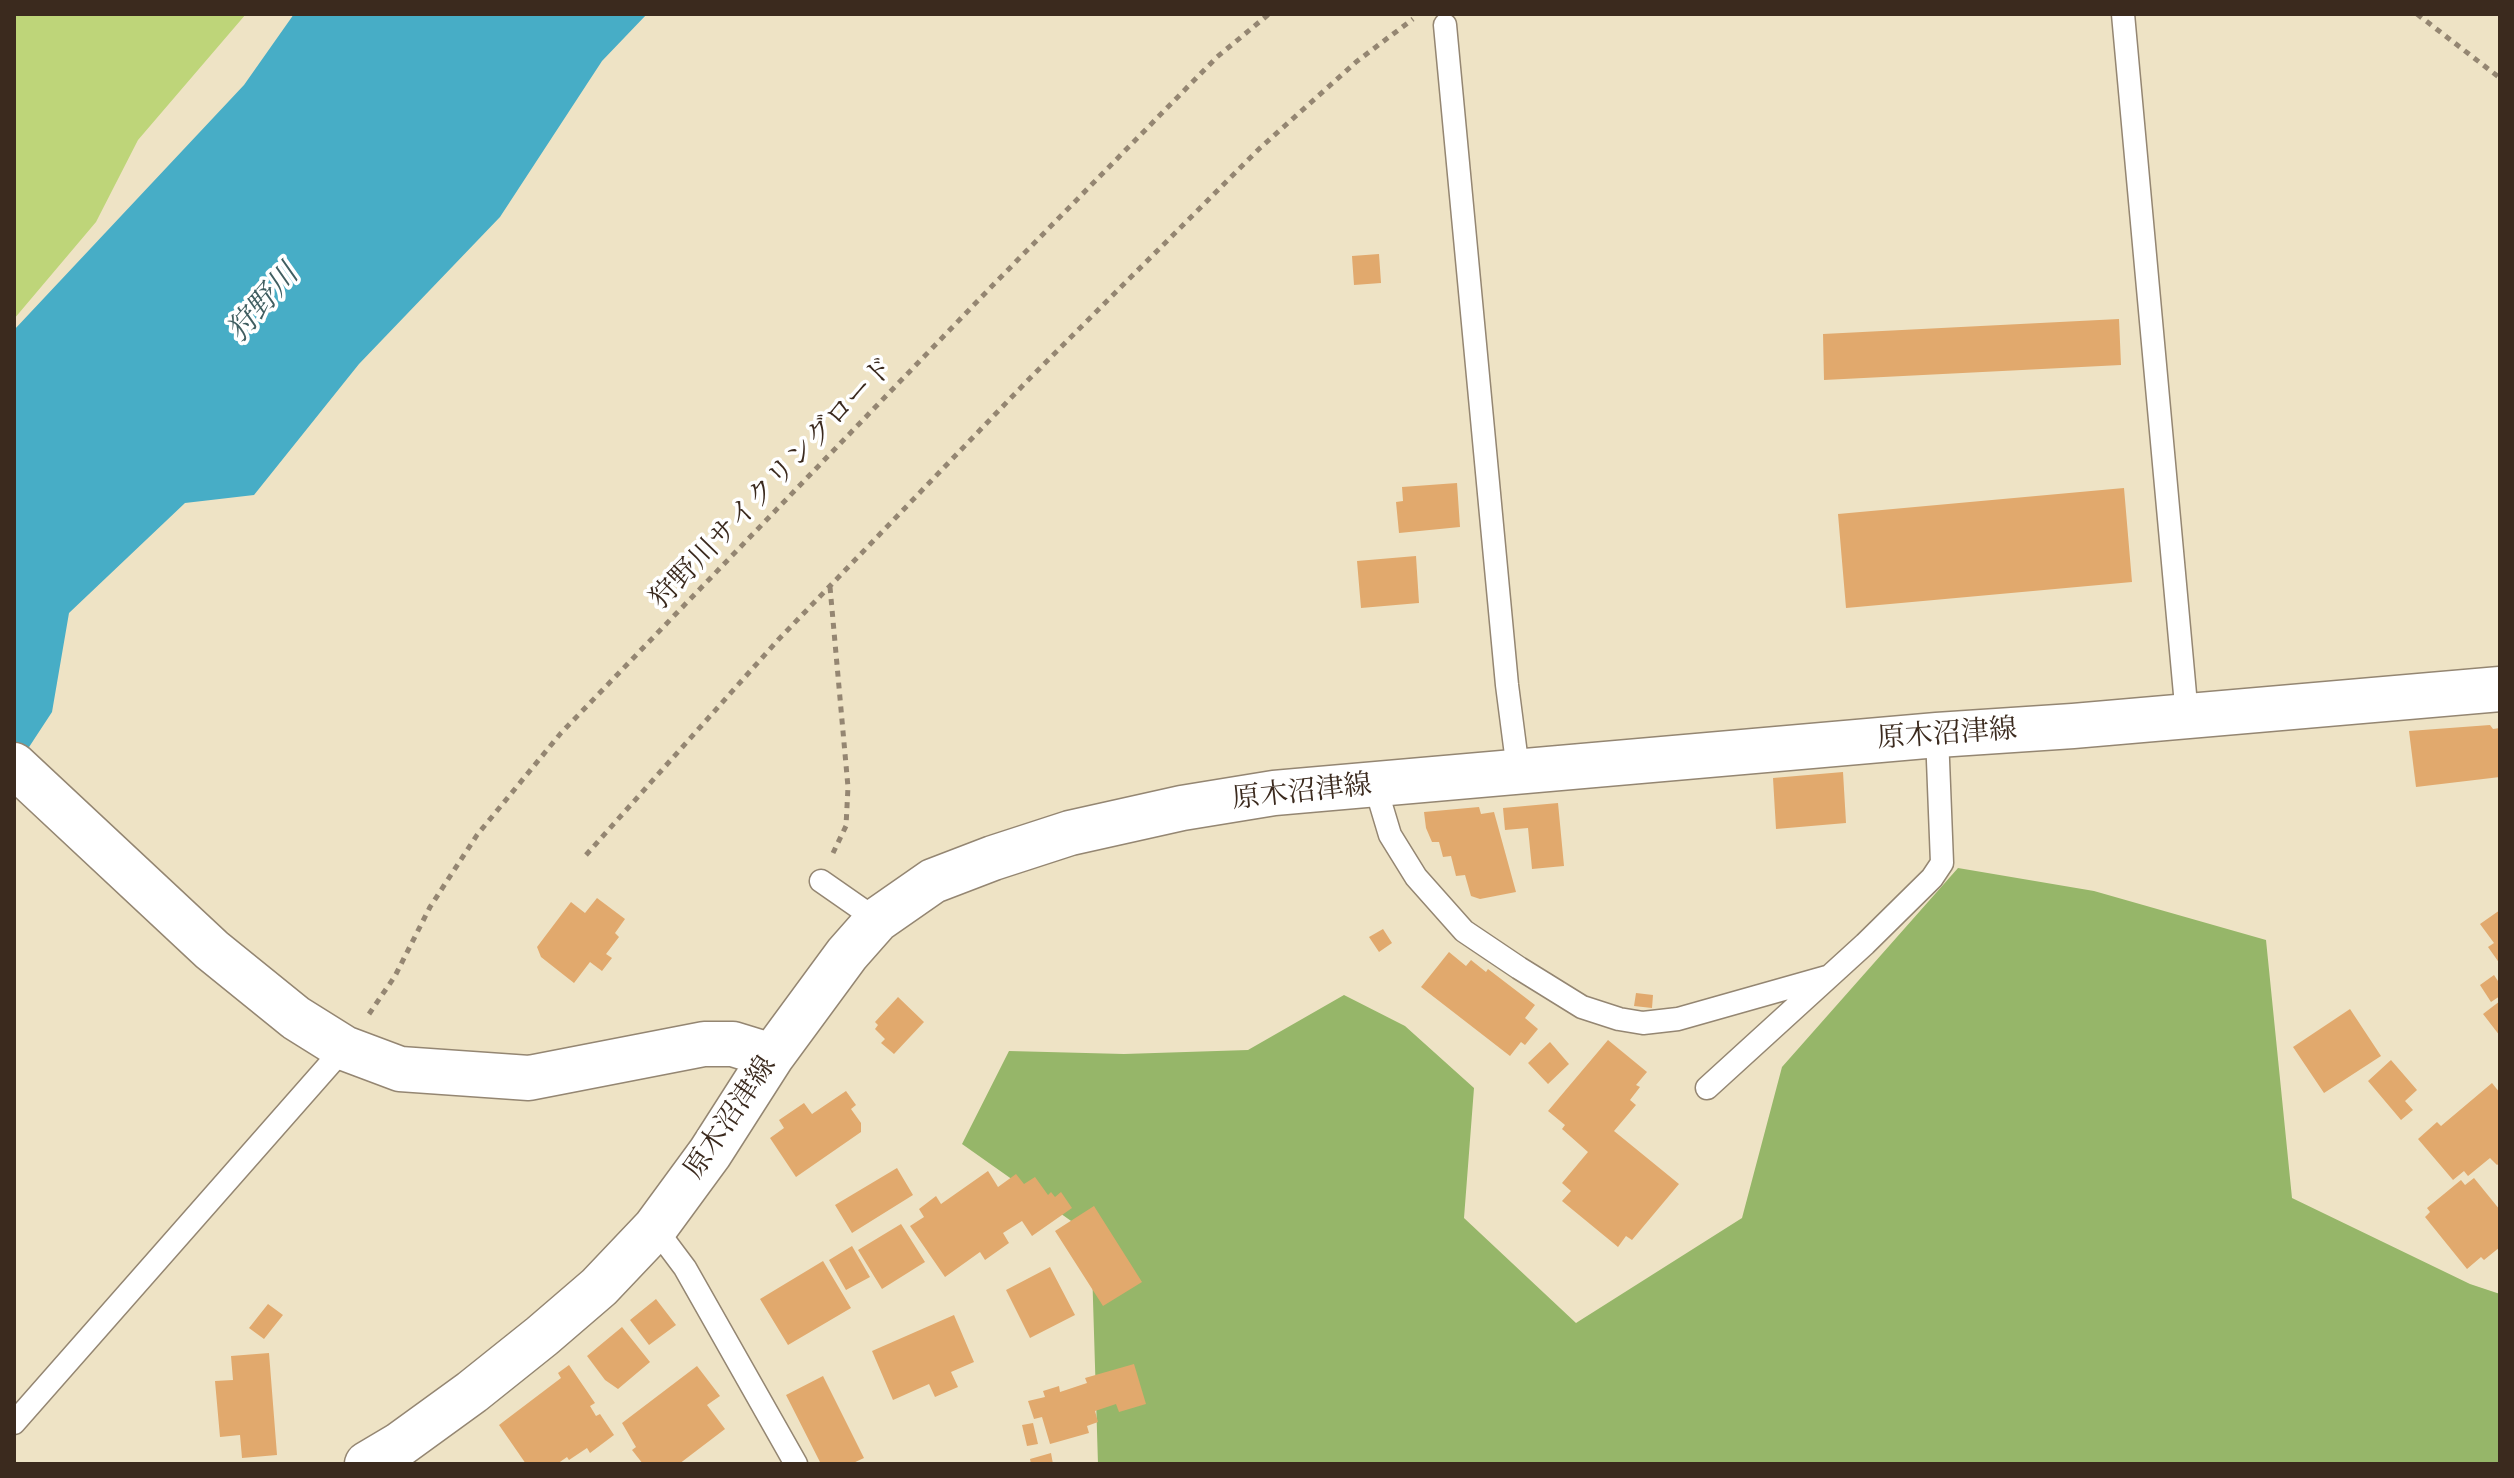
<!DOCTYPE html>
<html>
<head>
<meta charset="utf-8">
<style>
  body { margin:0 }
  #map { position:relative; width:2514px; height:1478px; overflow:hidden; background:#eee3c5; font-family:"Gentium Book Plus",serif }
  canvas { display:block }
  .frame { position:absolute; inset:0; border:16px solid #3b2a1e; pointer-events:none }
</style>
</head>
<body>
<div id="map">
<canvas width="2514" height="1478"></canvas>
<div class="frame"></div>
</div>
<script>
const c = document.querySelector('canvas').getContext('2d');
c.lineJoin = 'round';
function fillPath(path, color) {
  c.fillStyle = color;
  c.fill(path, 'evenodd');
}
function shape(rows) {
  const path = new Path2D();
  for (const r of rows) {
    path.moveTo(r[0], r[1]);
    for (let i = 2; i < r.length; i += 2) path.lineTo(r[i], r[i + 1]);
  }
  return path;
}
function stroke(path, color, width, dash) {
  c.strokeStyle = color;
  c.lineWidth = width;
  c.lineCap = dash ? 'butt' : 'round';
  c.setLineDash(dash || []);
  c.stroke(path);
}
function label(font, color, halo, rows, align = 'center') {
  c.font = font + ' "Gentium Book Plus","Noto Serif JP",serif';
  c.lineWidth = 7;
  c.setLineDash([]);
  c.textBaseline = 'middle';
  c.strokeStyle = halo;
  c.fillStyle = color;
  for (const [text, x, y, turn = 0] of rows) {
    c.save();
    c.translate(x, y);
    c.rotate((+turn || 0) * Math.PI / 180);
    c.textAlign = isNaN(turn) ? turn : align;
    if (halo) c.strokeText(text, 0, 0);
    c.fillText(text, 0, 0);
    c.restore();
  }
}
const green = shape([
  [14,14,246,14,138,140,96,222,14,319]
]);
const forest = shape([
  [1958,868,2094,891,2266,940,2292,1198,2470,1284,2500,1294,2500,1464,1098,1464,1091,1235,962,1144,1009,1051,1124,1054,1248,1050,1344,995,1405,1026,1474,1088,1464,1218,1576,1323,1742,1218,1782,1067]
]);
const water = shape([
  [294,14,647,14,602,61,500,217,359,364,254,495,185,503,69,613,52,712,14,770,14,330,244,85]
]);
const building = shape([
  [1379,254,1381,283,1354,285,1352,256],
  [2119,319,2121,365,1824,380,1823,334],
  [1457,483,1460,527,1399,533,1396,502,1403,501,1402,487],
  [2124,488,2132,582,1846,608,1838,514],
  [1416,556,1419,603,1361,608,1357,561],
  [2490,725,2493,729,2500,728,2500,777,2416,787,2409,731],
  [1843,772,1846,823,1776,829,1773,778],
  [1558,803,1564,866,1532,869,1528,828,1505,830,1503,808],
  [1479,807,1481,814,1494,812,1516,892,1480,899,1471,896,1465,875,1456,876,1451,856,1443,857,1439,842,1432,842,1426,828,1424,812],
  [597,898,625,919,615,933,619,937,606,954,612,958,602,971,590,962,574,983,541,957,537,947,571,902,585,913],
  [2500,910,2500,964,2488,947,2494,943,2480,924],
  [1383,929,1392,943,1379,952,1369,937],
  [1449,952,1466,966,1471,960,1486,972,1488,969,1535,1005,1525,1018,1538,1029,1525,1045,1521,1042,1510,1056,1421,987],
  [2494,975,2500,984,2500,996,2491,1002,2480,985],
  [1636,993,1653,995,1652,1008,1634,1006],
  [898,997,924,1022,894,1054,881,1043,885,1039,875,1029,878,1025,875,1022],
  [2500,1001,2500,1036,2483,1014],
  [2350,1009,2381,1056,2324,1093,2293,1047],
  [1608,1040,1647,1072,1636,1085,1640,1087,1630,1100,1636,1105,1614,1131,1679,1184,1632,1240,1626,1236,1618,1247,1562,1201,1571,1191,1562,1183,1588,1152,1562,1129,1565,1125,1548,1111],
  [1550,1042,1569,1064,1548,1084,1528,1063],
  [2391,1060,2417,1090,2405,1101,2413,1110,2401,1120,2368,1081],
  [2492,1083,2500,1093,2500,1163,2497,1165,2490,1158,2468,1176,2464,1171,2453,1180,2418,1139,2437,1122,2441,1126],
  [846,1091,856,1105,851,1109,861,1123,861,1132,796,1177,770,1138,784,1128,779,1120,804,1103,812,1114],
  [897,1168,913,1195,852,1233,835,1205],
  [988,1171,998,1187,1016,1174,1024,1184,1035,1177,1048,1195,1051,1192,1055,1197,1061,1192,1072,1208,1032,1236,1022,1221,1003,1233,1009,1243,985,1260,980,1252,945,1277,910,1226,924,1217,919,1209,936,1196,941,1204],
  [2474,1178,2500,1210,2500,1247,2484,1260,2481,1257,2467,1269,2425,1217,2430,1212,2427,1208,2461,1180,2465,1185],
  [1094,1206,1142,1282,1103,1306,1055,1231],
  [901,1224,925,1262,882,1289,858,1250],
  [852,1246,870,1277,846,1290,829,1260],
  [823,1261,851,1308,788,1345,760,1299],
  [1050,1267,1075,1315,1030,1338,1006,1290],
  [656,1299,676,1325,649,1345,630,1320],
  [268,1304,283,1315,264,1339,249,1328],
  [954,1315,974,1362,951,1372,958,1387,935,1397,929,1384,893,1400,872,1351],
  [622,1327,650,1362,618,1389,605,1380,587,1356],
  [269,1353,277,1455,242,1458,240,1435,220,1437,215,1381,233,1380,231,1356],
  [1134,1364,1146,1404,1119,1412,1116,1404,1095,1411,1098,1422,1087,1426,1089,1433,1050,1444,1042,1417,1034,1419,1028,1401,1045,1397,1043,1391,1059,1386,1060,1392,1087,1383,1085,1378],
  [569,1365,595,1403,590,1406,596,1416,600,1414,614,1435,590,1453,587,1448,569,1460,567,1457,557,1464,526,1464,499,1425,561,1378,558,1373],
  [697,1366,720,1396,707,1405,725,1429,679,1464,643,1464,632,1450,636,1447,622,1423],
  [823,1376,864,1458,851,1464,821,1464,786,1395],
  [1033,1423,1038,1444,1027,1446,1022,1425],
  [1051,1453,1053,1464,1031,1464,1030,1459]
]);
const path = shape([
  [2417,14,2500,78],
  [830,587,848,787,846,826,833,853],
  [586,855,778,640,1032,376,1260,148,1356,62,1413,19],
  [369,1014,395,976,430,907,477,835,561,733,995,283,1217,57,1269,14]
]);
const lane = shape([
  [2123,14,2187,716],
  [1445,25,1507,685,1518,770],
  [1375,785,1390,835,1416,877,1464,931,1519,968,1582,1007,1619,1019,1643,1023,1678,1019,1830,976],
  [821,881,877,920],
  [1707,1088,1865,944,1932,878,1942,863,1937,735],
  [655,1228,685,1268,796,1464],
  [14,1423,344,1048]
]);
const secondary = shape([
  [14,765,212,950,296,1018,344,1048,400,1069,529,1078,704,1044,733,1044,772,1056],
  [367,1464,399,1445,472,1392,542,1336,599,1287,655,1228,710,1153,772,1056,847,954,877,920,933,881,993,858,1070,833,1182,808,1274,793,1937,735,2073,726,2500,689]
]);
const streetNames = [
  ["狩野川サイクリングロード",773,484,-46],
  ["原木沼津線",1947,735,-4],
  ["原木沼津線",1302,793,-6],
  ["原木沼津線",731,1118,-56]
];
const waterNames = [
  ["狩野川",264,304,-49]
];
fillPath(green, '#bed579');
fillPath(forest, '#96b669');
fillPath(water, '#47adc6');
fillPath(building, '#e1a96d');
stroke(lane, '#948672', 25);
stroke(secondary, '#948672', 47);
stroke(path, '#948672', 5, [6, 6]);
stroke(lane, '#fff', 22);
stroke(secondary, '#fff', 44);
label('28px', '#3b2a1e', '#fff', streetNames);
label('italic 30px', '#405e61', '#fff', waterNames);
</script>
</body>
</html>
